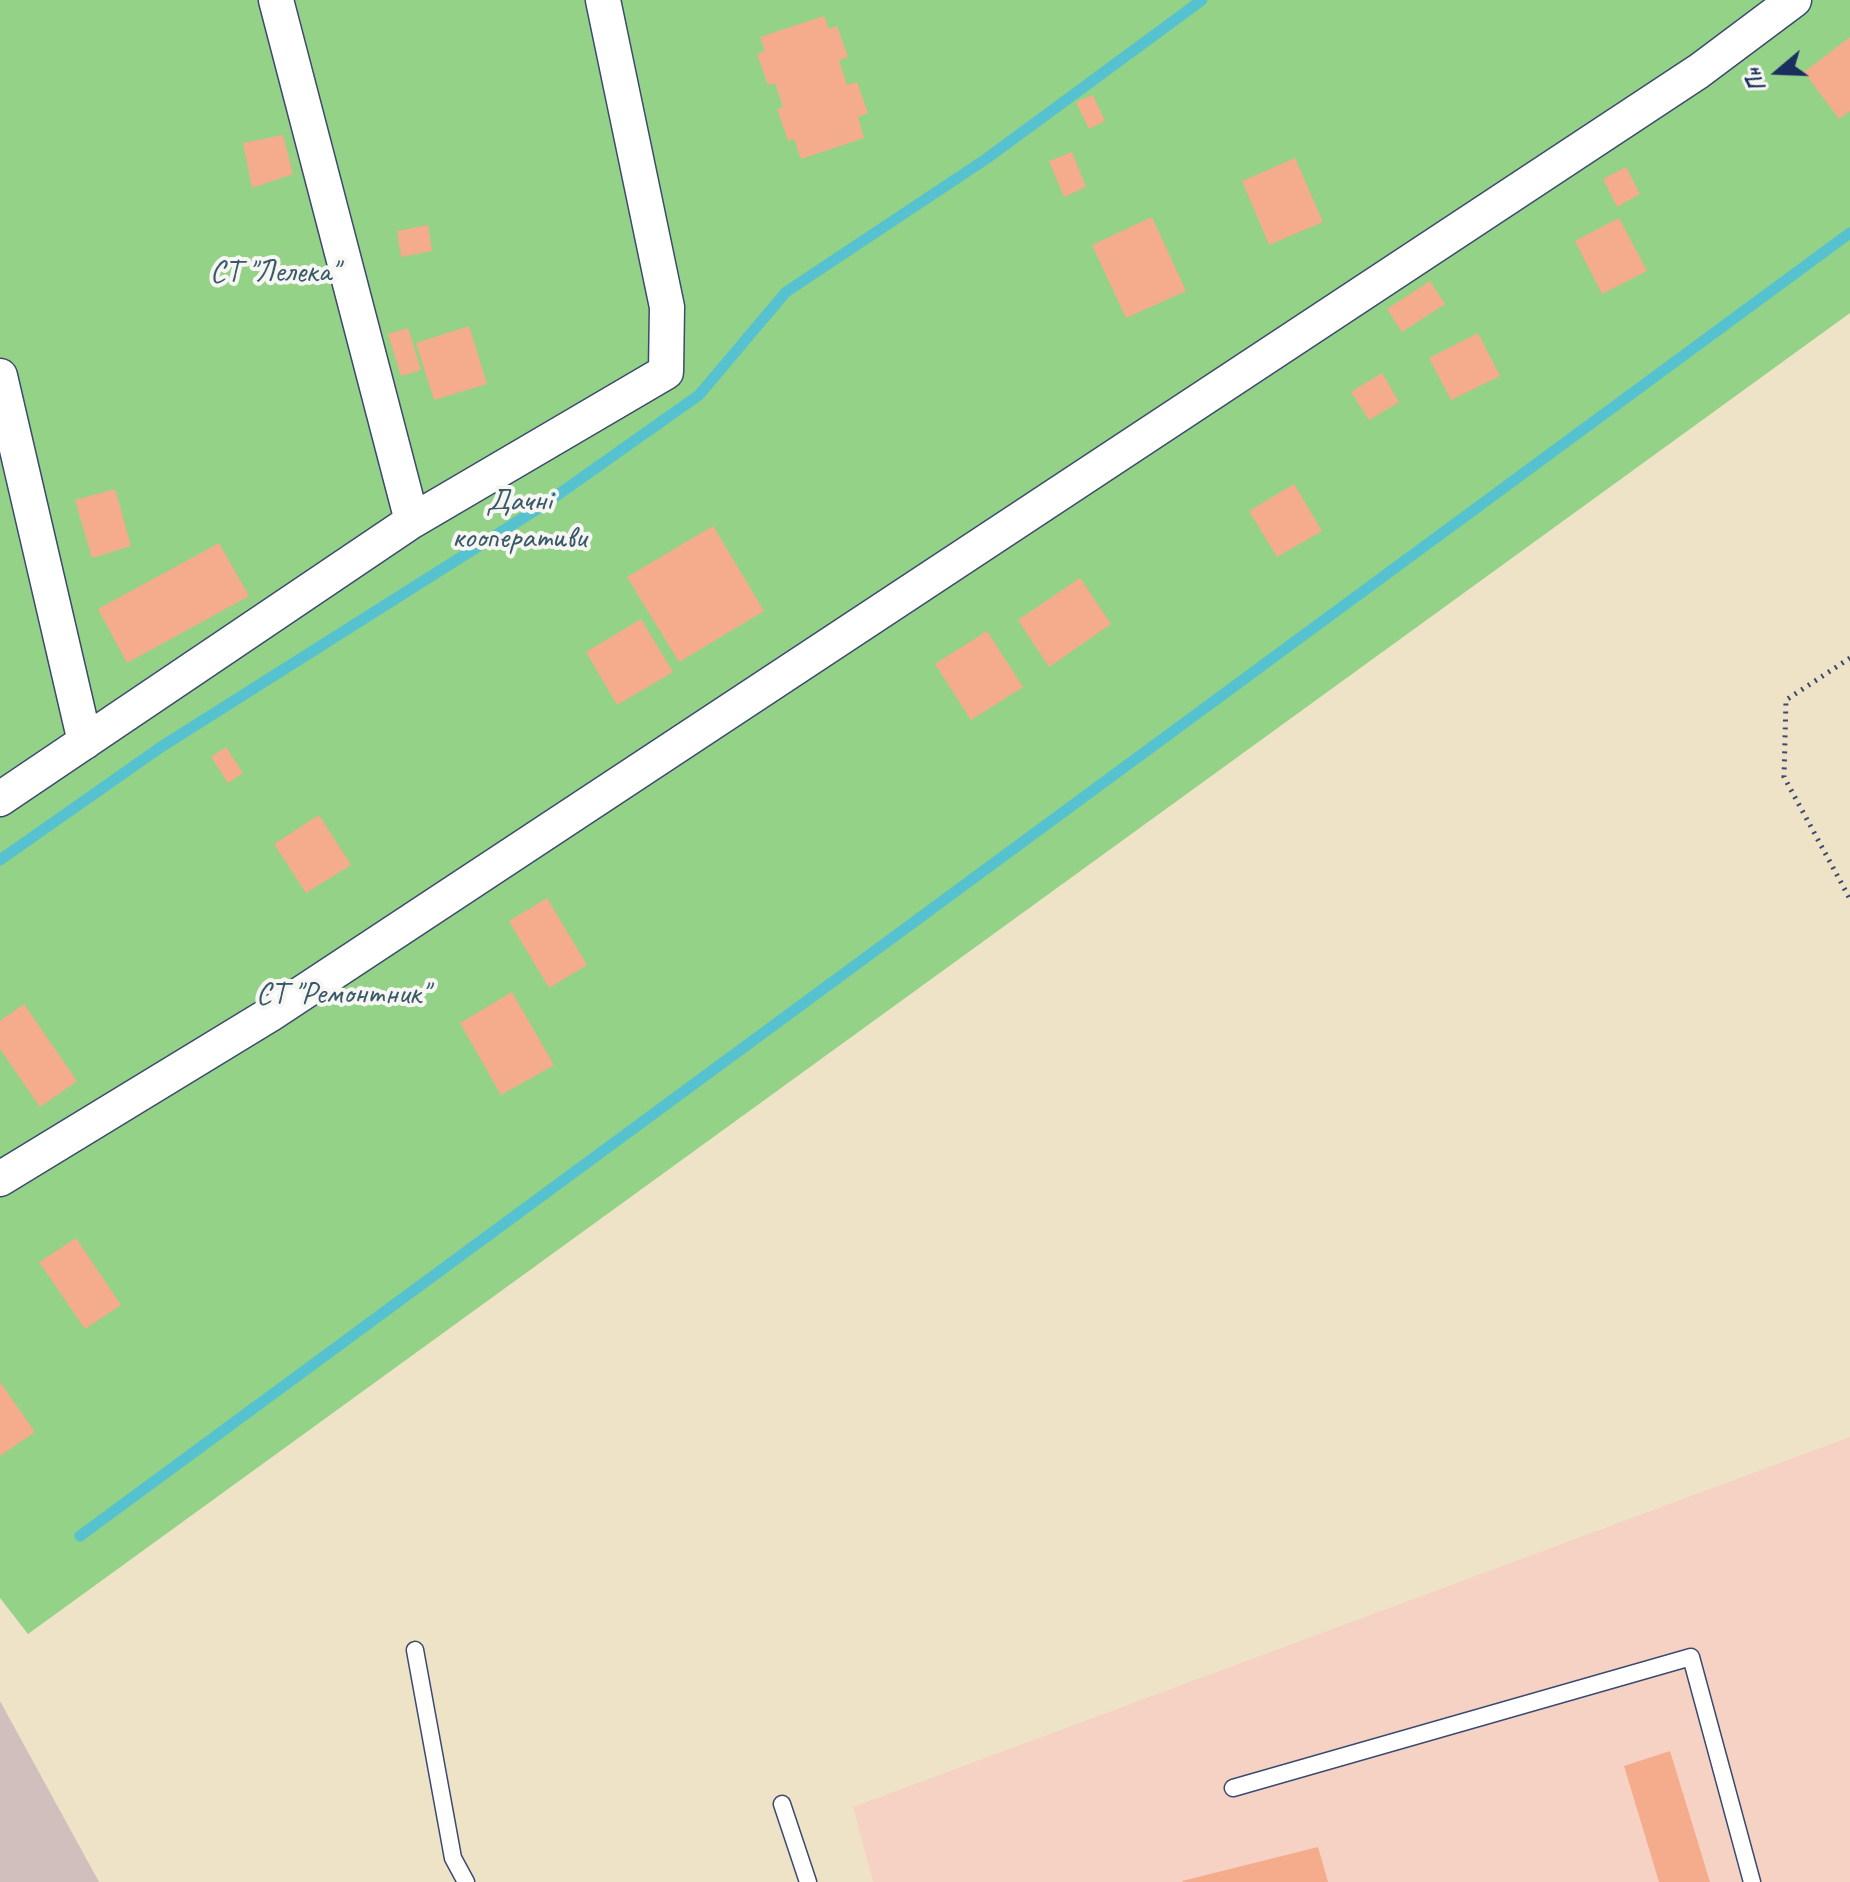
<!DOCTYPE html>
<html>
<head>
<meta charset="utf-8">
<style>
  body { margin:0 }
  #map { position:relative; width:1850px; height:1882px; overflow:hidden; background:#eee3c6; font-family:Caveat,sans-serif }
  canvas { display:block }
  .north { position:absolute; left:1738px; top:32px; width:80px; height:80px; -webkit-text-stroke:6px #f6f6f2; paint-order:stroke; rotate:251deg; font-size:22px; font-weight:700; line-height:32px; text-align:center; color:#1b2f5e }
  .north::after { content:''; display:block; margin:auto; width:28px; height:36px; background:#1b2f5e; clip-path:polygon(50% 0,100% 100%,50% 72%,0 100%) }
</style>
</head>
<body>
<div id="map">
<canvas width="1850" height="1882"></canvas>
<div class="north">Пн</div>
</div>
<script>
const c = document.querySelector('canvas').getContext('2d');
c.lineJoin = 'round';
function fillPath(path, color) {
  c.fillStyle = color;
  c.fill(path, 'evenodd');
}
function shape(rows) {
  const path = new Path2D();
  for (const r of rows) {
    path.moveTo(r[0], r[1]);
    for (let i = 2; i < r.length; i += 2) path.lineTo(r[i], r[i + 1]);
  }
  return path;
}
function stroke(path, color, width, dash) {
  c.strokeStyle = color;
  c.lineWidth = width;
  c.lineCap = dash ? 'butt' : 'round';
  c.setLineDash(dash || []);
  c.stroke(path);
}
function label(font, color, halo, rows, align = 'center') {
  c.font = font + ' Caveat,sans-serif';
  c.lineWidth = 8;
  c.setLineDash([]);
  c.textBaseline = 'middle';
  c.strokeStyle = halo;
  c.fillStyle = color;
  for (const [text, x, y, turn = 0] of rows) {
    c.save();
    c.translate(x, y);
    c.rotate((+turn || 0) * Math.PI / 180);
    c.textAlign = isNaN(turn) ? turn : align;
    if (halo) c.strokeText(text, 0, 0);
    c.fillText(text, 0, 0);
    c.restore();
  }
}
const built = shape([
  [1850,1437,1850,1882,873,1882,853,1807]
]);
const industrial = shape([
  [0,1701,99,1882,0,1882]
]);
const green = shape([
  [0,0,1850,0,1850,313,28,1634,0,1598]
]);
const stream = shape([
  [0,860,161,747,542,506,699,395,786,292,986,159,1202,0],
  [80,1536,1850,233]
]);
const building = shape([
  [824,16,829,29,837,26,848,57,839,60,847,85,857,82,868,113,858,117,864,138,801,159,794,139,788,141,777,109,783,107,775,83,768,85,757,54,765,51,760,37],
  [1850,37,1850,111,1839,119,1804,72],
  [1093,95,1105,121,1089,129,1076,102],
  [283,135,293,174,252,188,243,143],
  [1072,152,1086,187,1064,197,1049,161],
  [1295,158,1323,222,1269,245,1242,181],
  [1626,167,1640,194,1617,207,1603,179],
  [1152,217,1186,291,1126,318,1092,245],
  [1619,218,1647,271,1602,294,1575,241],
  [428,225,432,251,401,257,397,231],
  [1430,281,1445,304,1402,332,1387,309],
  [469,326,487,384,434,400,416,343],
  [408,328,421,370,401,376,388,334],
  [1478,333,1500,376,1451,400,1429,358],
  [1382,373,1399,402,1369,420,1351,392],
  [1294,484,1322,531,1277,557,1249,511],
  [115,489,131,546,92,558,75,500],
  [713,526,764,611,679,662,627,577],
  [219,543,249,596,127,663,98,609],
  [1080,578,1111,624,1049,667,1018,620],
  [641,619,673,672,617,705,586,652],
  [987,631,1023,687,971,720,935,664],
  [226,747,243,773,228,783,211,757],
  [319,815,351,865,306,893,274,844],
  [547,898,587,965,549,988,509,921],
  [512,992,554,1065,501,1095,460,1023],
  [24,1004,77,1081,40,1107,0,1049,0,1021],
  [76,1238,121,1305,85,1329,39,1262],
  [0,1382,35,1432,0,1456],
  [1670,1751,1710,1882,1659,1882,1624,1766],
  [1318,1847,1328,1882,1183,1882,1182,1881]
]);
const path = shape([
  [1850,658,1786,700,1784,777,1850,899]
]);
const lane = shape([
  [415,1650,453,1858,466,1882],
  [1233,1788,1691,1657,1752,1882],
  [782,1804,808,1882]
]);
const street = shape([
  [276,0,412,521],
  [0,376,85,742],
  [0,799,412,521,666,372,667,307,603,0],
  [0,1179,269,1015,1699,71,1794,0]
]);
const parkNames = [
  ["СТ \"Лелека\"",274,273],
  ["Дачні",519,502],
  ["кооперативи",519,539],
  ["СТ \"Ремонтник\"",342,995]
];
fillPath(built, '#f6d2c4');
fillPath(industrial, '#d1bfbe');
fillPath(green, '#94d287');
stroke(stream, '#56c2cf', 11);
fillPath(building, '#f5ac8c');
stroke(lane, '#3b4a6e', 19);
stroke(street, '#3b4a6e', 37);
stroke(path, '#3b4a6e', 5, [2, 6]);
stroke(lane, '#fff', 16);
stroke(street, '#fff', 34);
label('32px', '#395868', '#f6f6f2', parkNames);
</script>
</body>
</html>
